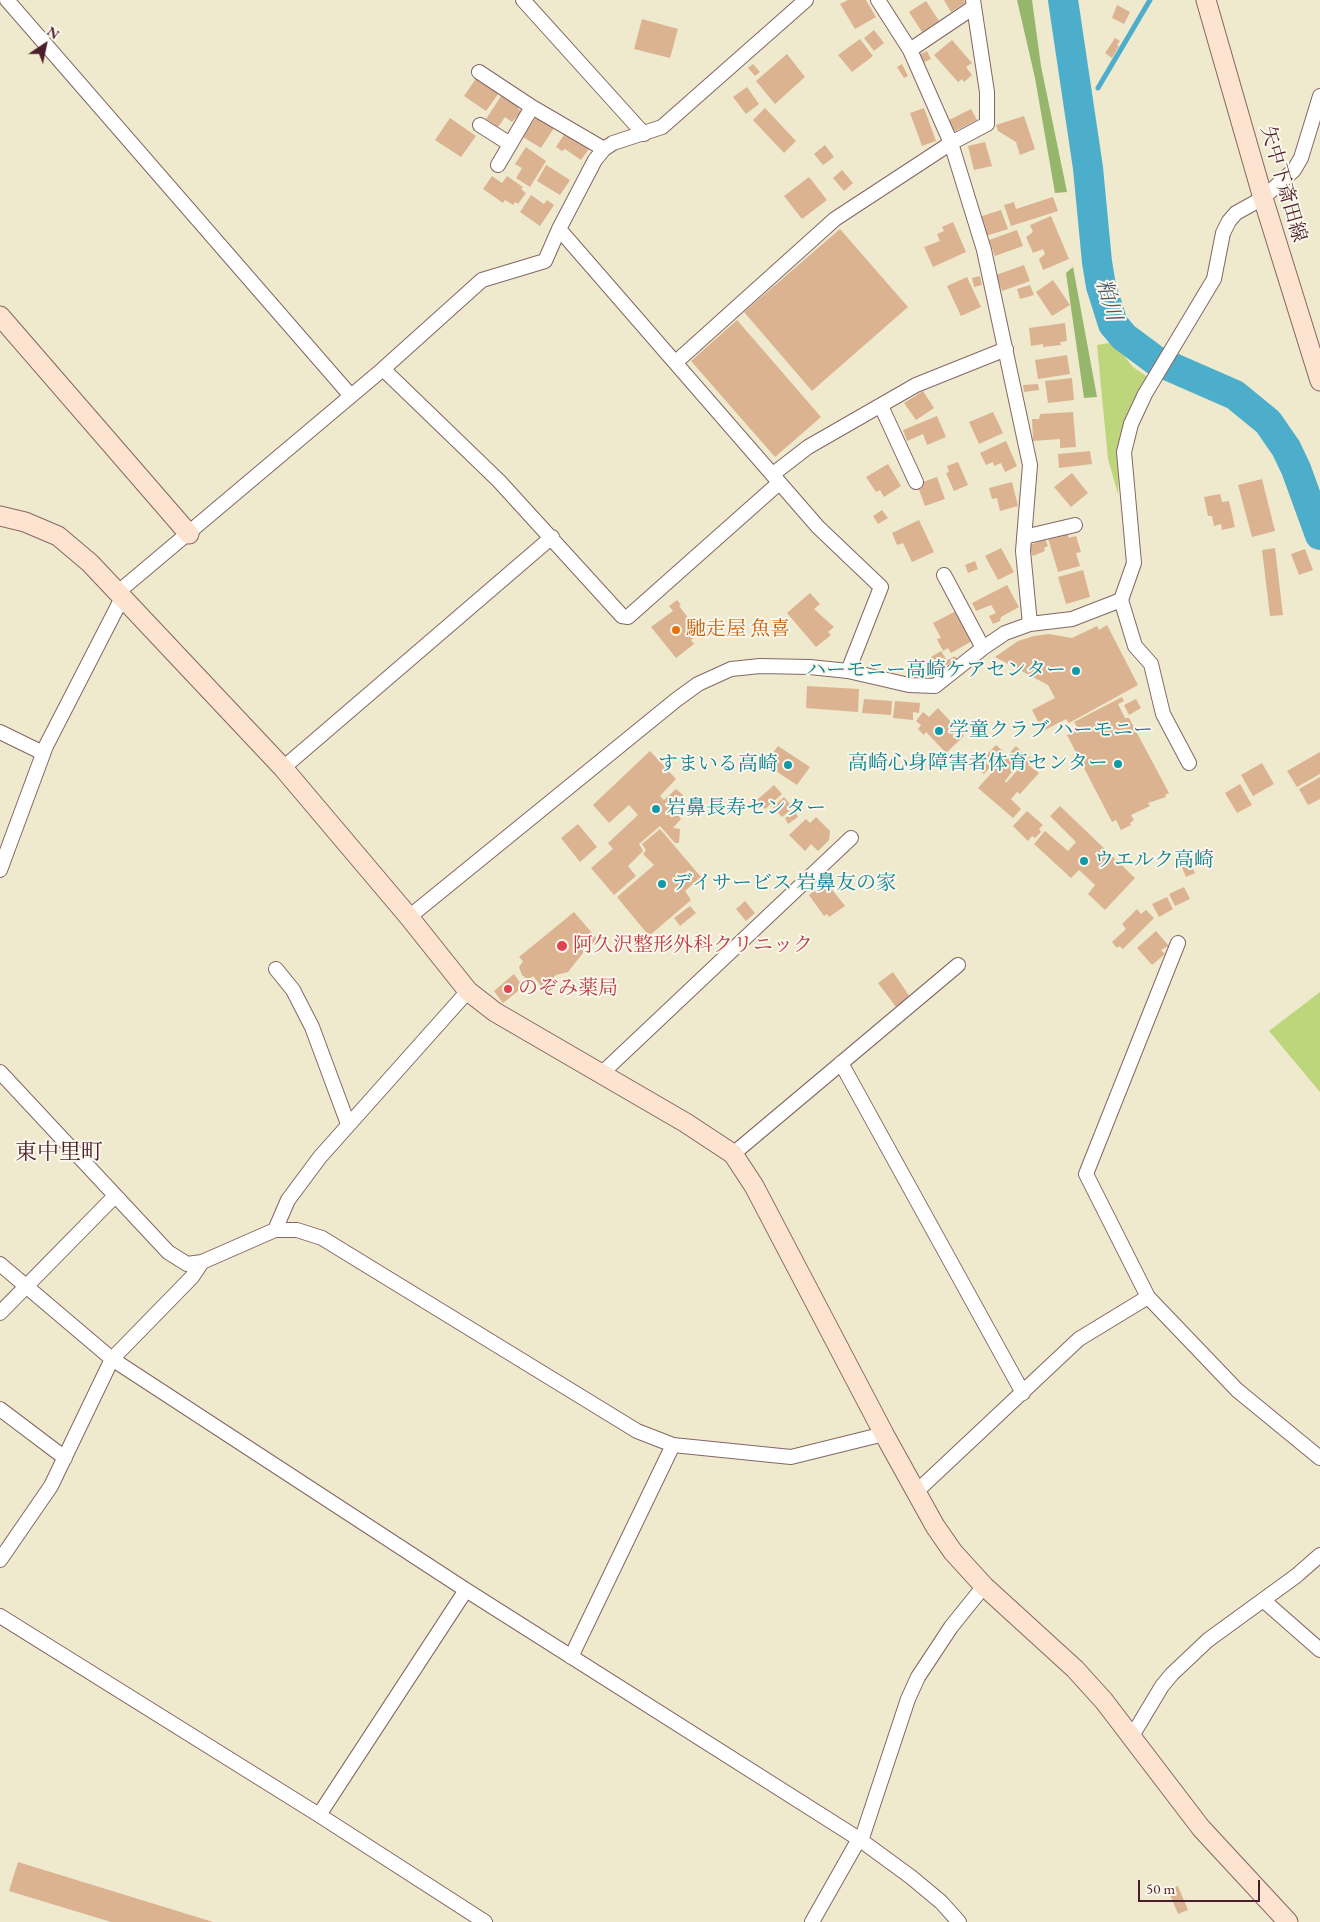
<!DOCTYPE html>
<html>
<head>
<meta charset="utf-8">
<style>
  body { margin:0 }
  #map { position:relative; width:1320px; height:1922px; overflow:hidden; background:#efe9ce; font-family:"EB Garamond",serif }
  canvas { display:block }
  .north { position:absolute; left:20px; top:20px; width:50px; height:50px; -webkit-text-stroke:4px #fbf7ec; paint-order:stroke; rotate:34deg; font-size:14px; font-weight:700; line-height:20px; text-align:center; color:#4a1f2b }
  .north::after { content:''; display:block; margin:auto; width:18px; height:22px; background:#4a1f2b; clip-path:polygon(50% 0,100% 100%,50% 72%,0 100%) }
  .scale { position:absolute; left:1138px; top:1880px; width:122px; height:22px; box-sizing:border-box; border:2px solid #4a1f2b; border-top:0; padding-left:6px; font-size:15px; line-height:18px; white-space:nowrap; color:#4a1f2b; -webkit-text-stroke:4px #fbf7ec; paint-order:stroke }
</style>
</head>
<body>
<div id="map">
<canvas width="1320" height="1922"></canvas>
<div class="north">N</div>
<div class="scale">50 m</div>
</div>
<script>
const c = document.querySelector('canvas').getContext('2d');
c.lineJoin = 'round';
function fillPath(path, color) {
  c.fillStyle = color;
  c.fill(path, 'evenodd');
}
function shape(rows) {
  const path = new Path2D();
  for (const r of rows) {
    path.moveTo(r[0], r[1]);
    for (let i = 2; i < r.length; i += 2) path.lineTo(r[i], r[i + 1]);
  }
  return path;
}
function stroke(path, color, width, dash) {
  c.strokeStyle = color;
  c.lineWidth = width;
  c.lineCap = dash ? 'butt' : 'round';
  c.setLineDash(dash || []);
  c.stroke(path);
}
function label(font, color, halo, rows, align = 'center') {
  c.font = font + ' "EB Garamond","Noto Serif JP",serif';
  c.lineWidth = 4;
  c.setLineDash([]);
  c.textBaseline = 'middle';
  c.strokeStyle = halo;
  c.fillStyle = color;
  for (const [text, x, y, turn = 0] of rows) {
    c.save();
    c.translate(x, y);
    c.rotate((+turn || 0) * Math.PI / 180);
    c.textAlign = isNaN(turn) ? turn : align;
    if (halo) c.strokeText(text, 0, 0);
    c.fillText(text, 0, 0);
    c.restore();
  }
}
const green = shape([
  [1109,343,1121,352,1133,367,1149,378,1122,429,1118,494,1108,459,1097,345],
  [1320,992,1320,1092,1269,1031]
]);
const forest = shape([
  [1017,0,1032,0,1041,66,1067,192,1055,193,1035,78],
  [1073,267,1097,397,1084,398,1066,273]
]);
const stream = shape([
  [1098,88,1150,0]
]);
const river = shape([
  [1063,0,1088,168,1097,262,1101,286,1113,324,1124,337,1155,360,1235,395,1268,422,1286,448,1296,469,1320,535]
]);
const building = shape([
  [848,0,866,0,876,17,855,29,840,4],
  [944,0,964,0,965,3,951,12],
  [926,1,939,21,922,32,909,12],
  [1117,5,1130,12,1124,24,1112,18],
  [642,19,678,29,670,58,634,49],
  [874,30,884,43,874,51,864,38],
  [1115,38,1120,41,1117,45,1119,46,1112,58,1105,53],
  [860,39,873,56,852,72,838,55],
  [952,40,972,63,966,67,972,75,964,82,962,79,958,82,934,55],
  [927,51,931,59,920,64,916,56],
  [787,54,805,77,775,104,756,81],
  [753,64,760,72,755,76,748,68],
  [902,64,908,76,904,78,897,67],
  [477,77,499,93,486,111,464,96],
  [747,87,759,104,746,114,733,97],
  [503,93,521,104,518,109,522,111,512,122,505,117,498,127,486,119],
  [765,108,796,141,784,153,753,120],
  [924,108,936,141,922,146,910,113],
  [971,109,977,120,953,132,947,121],
  [1024,116,1035,149,1020,155,1016,142,998,131,996,125],
  [536,117,554,128,541,148,523,137],
  [450,118,476,136,461,157,435,140],
  [567,130,591,146,581,160,565,149,562,151,556,147],
  [985,142,992,166,974,170,968,146],
  [825,145,834,157,823,165,814,154],
  [526,147,546,161,530,187,516,178,522,168,515,164],
  [546,165,570,180,560,195,537,181],
  [842,170,853,183,844,191,833,178],
  [492,176,502,183,507,176,523,187,521,189,526,193,518,204,515,202,513,205,505,200,503,203,483,189],
  [809,177,827,200,802,219,784,196],
  [531,195,544,204,547,200,554,205,540,226,520,212],
  [1053,197,1058,211,1011,226,1004,205,1014,202,1016,209],
  [1001,210,1008,229,986,236,979,217],
  [1051,216,1069,259,1043,270,1039,259,1045,254,1043,249,1033,253,1026,237,1033,232,1030,225],
  [953,222,966,252,933,267,924,247,940,241,937,234,944,231,942,227],
  [840,229,908,307,812,391,744,312],
  [1017,230,1023,246,995,256,989,240],
  [1024,265,1030,281,1002,291,996,275],
  [980,276,982,285,974,287,972,278],
  [967,277,981,307,961,316,947,286],
  [1053,280,1070,305,1052,316,1036,292],
  [1030,285,1034,295,1020,299,1017,289],
  [737,320,821,417,775,457,691,361],
  [1065,323,1067,341,1060,342,1061,345,1043,347,1043,344,1031,346,1029,328],
  [1067,355,1070,374,1038,379,1035,360],
  [1072,378,1074,400,1048,403,1045,381],
  [1038,384,1039,390,1024,392,1023,385],
  [923,391,934,408,916,420,904,403],
  [993,412,1003,433,979,444,969,422],
  [1073,412,1076,447,1060,448,1060,439,1033,441,1032,419,1039,419,1040,414],
  [937,416,946,437,927,445,923,434,907,441,903,430],
  [1006,441,1017,466,1005,472,1001,463,994,466,993,462,986,465,980,453],
  [1090,451,1092,464,1059,468,1058,454],
  [958,462,968,485,954,491,946,473,949,472,947,466],
  [888,464,901,486,884,497,880,490,876,492,866,477],
  [1072,473,1088,493,1071,507,1054,487],
  [937,477,945,499,925,506,917,484],
  [1262,479,1275,531,1252,537,1238,485],
  [1012,482,1018,506,1000,511,997,498,992,499,989,488],
  [1220,494,1222,502,1229,501,1235,527,1222,530,1221,524,1214,526,1212,516,1208,516,1204,497],
  [882,510,888,518,878,524,873,516],
  [919,520,934,552,912,562,903,543,897,545,892,533],
  [1067,532,1069,538,1076,536,1081,552,1076,553,1080,566,1058,572,1048,538],
  [1045,539,1048,546,1044,548,1045,551,1033,556,1028,546],
  [1001,548,1014,572,998,580,985,556],
  [1275,548,1283,615,1270,616,1262,550],
  [1305,549,1313,570,1299,575,1291,554],
  [975,561,978,569,968,573,965,565],
  [1083,570,1090,597,1066,604,1058,577],
  [1007,585,1019,607,1001,617,1000,621,993,624,989,616,996,613,991,605,976,611,972,603],
  [810,593,820,604,814,609,834,627,828,632,831,635,816,647,787,613],
  [677,600,681,605,679,606,700,633,691,640,694,644,676,658,651,627,673,611,669,606],
  [956,611,972,641,951,653,948,648,943,651,937,639,941,638,933,623],
  [1107,625,1138,685,1069,723,1066,719,1043,731,1032,710,1055,698,1048,685,995,657,1018,641,1034,636,1049,634,1072,638,1097,626,1099,630],
  [941,651,946,659,935,665,931,657],
  [955,656,957,659,942,668,940,664],
  [807,686,859,689,858,712,806,708],
  [1122,697,1124,701,1118,704,1125,718,1129,718,1169,793,1165,795,1166,797,1148,803,1150,806,1131,815,1134,820,1130,823,1131,825,1121,830,1116,820,1112,822,1067,735,1078,729,1074,722],
  [864,699,892,701,891,715,862,713],
  [1136,699,1141,708,1129,715,1124,705],
  [895,701,920,703,919,713,913,712,913,720,893,718],
  [938,708,964,736,946,753,926,732,924,735,918,729,921,725,916,721,923,712,929,717],
  [996,745,1004,752,984,774,975,767],
  [778,746,810,767,797,785,765,764],
  [1016,746,1025,755,1005,781,1006,783,1030,756,1031,762,1028,765,1039,773,1020,794,1017,792,1011,799,1021,809,1013,818,978,788],
  [650,751,676,779,660,796,664,800,676,789,683,795,681,799,685,803,676,812,681,819,673,828,680,829,679,843,675,843,660,826,639,844,643,851,628,866,636,876,614,895,591,868,613,849,608,843,638,815,629,805,609,823,593,805],
  [1320,752,1320,774,1297,787,1287,771],
  [1262,763,1274,784,1253,796,1241,775],
  [1320,777,1320,799,1308,805,1299,789],
  [1240,784,1252,805,1237,813,1225,793],
  [774,785,782,794,765,809,757,800],
  [784,797,793,808,782,817,773,807],
  [1060,806,1135,878,1105,910,1088,894,1095,885,1079,870,1071,878,1034,844,1045,831,1068,851,1076,842,1050,816],
  [795,811,798,817,788,824,785,818],
  [1027,811,1043,825,1039,829,1041,832,1035,838,1032,836,1028,841,1013,826],
  [816,817,830,831,829,840,818,851,811,844,805,851,789,835,806,819,810,823],
  [578,824,597,847,580,862,561,838],
  [660,829,701,877,685,891,691,900,649,936,617,897,654,865,643,854,646,850,642,844],
  [1183,849,1195,873,1186,877,1181,865,1184,864,1176,852],
  [826,882,845,906,829,917,827,914,824,916,809,895],
  [1184,887,1190,899,1175,906,1169,894],
  [1167,897,1173,909,1159,917,1152,904],
  [745,901,755,913,746,921,736,909],
  [690,906,696,913,680,926,674,918],
  [1137,909,1141,914,1146,910,1154,918,1123,949,1119,946,1117,948,1112,942,1126,929,1122,924],
  [574,912,598,940,583,953,568,972,556,975,552,979,557,985,547,993,533,976,528,980,522,975,519,967,523,961,519,957],
  [1156,931,1169,946,1161,950,1165,954,1152,965,1137,948],
  [893,972,910,997,896,1007,878,983],
  [514,974,523,987,503,1003,494,991],
  [18,1862,213,1922,111,1922,9,1891],
  [1178,1886,1188,1910,1178,1914,1168,1890]
]);
const street = shape([
  [7,0,351,396],
  [523,0,644,134],
  [878,0,910,50,951,143,984,250,1030,465,1023,551,1030,624],
  [910,50,974,7],
  [479,72,532,107,604,149],
  [480,125,510,144],
  [498,165,532,107],
  [559,229,818,527,881,587,848,671],
  [676,362,835,219,951,143,987,124,987,92,973,0],
  [383,369,499,481,622,616,628,617,779,483],
  [881,406,916,482],
  [773,474,808,447,916,385,1006,349],
  [1024,537,1075,525],
  [944,575,983,648],
  [117,593,383,369,482,280,545,261,559,229,595,160,604,149,613,143,662,127,806,0],
  [1121,600,1135,646,1151,664,1163,714,1189,763],
  [0,732,43,753],
  [283,768,552,537],
  [0,870,46,746,122,598],
  [409,917,676,700,698,684,731,669,760,666,810,667,848,671,909,685,935,686,983,648,1005,633,1030,624,1072,619,1121,600,1134,563,1124,452,1131,424,1145,394,1214,279,1223,233,1229,221,1236,213,1263,198,1294,170,1301,158,1320,96],
  [1178,943,1086,1174,1148,1297,1237,1390,1320,1458],
  [276,969,293,990,312,1027,348,1124],
  [841,1063,1023,1393],
  [0,1072,168,1252,187,1264,202,1262,275,1230,297,1230,322,1238,637,1431,673,1445,791,1457,884,1434],
  [600,1075,851,838],
  [733,1154,958,965],
  [275,1230,288,1200,320,1157,468,991],
  [0,1264,112,1359,466,1590,859,1839,911,1877,941,1902,959,1922],
  [0,1313,114,1197],
  [0,1409,65,1458],
  [916,1492,1079,1339,1148,1297],
  [0,1560,51,1486,112,1359,192,1277,202,1262],
  [1263,1600,1320,1650],
  [0,1616,319,1815,485,1922],
  [571,1657,673,1445],
  [1132,1736,1162,1686,1172,1674,1208,1640,1296,1576,1320,1555],
  [319,1815,466,1590],
  [861,1841,908,1699,918,1677,951,1627,984,1586],
  [812,1922,859,1839]
]);
const secondary = shape([
  [1206,0,1263,198,1320,381],
  [0,316,189,534],
  [0,516,25,522,58,536,90,563,283,768,409,917,468,991,495,1012,686,1123,733,1154,754,1186,884,1434,935,1526,953,1552,984,1586,1075,1669,1104,1701,1201,1828,1288,1922]
]);
const markers = [
  [676,630,5,"#e8710a"],
  [1076,671,5,"#0f9aa8"],
  [939,731,5,"#0f9aa8"],
  [1118,764,5,"#0f9aa8"],
  [788,765,5,"#0f9aa8"],
  [656,809,5,"#0f9aa8"],
  [1084,861,5,"#0f9aa8"],
  [662,884,5,"#0f9aa8"],
  [562,946,6,"#e0444e"],
  [508,989,5,"#e0444e"]
];
const streetNames = [
  ["矢中下斎田線",1283,184,74]
];
const foodNames = [
  ["馳走屋 魚喜",686,630]
];
const cultureNames = [
  ["ハーモニー高崎ケアセンター",1066,671,"right"],
  ["学童クラブ ハーモニー",949,731],
  ["高崎心身障害者体育センター",1108,764,"right"],
  ["すまいる高崎",778,765,"right"],
  ["岩鼻長寿センター",666,809],
  ["ウエルク高崎",1094,861],
  ["デイサービス 岩鼻友の家",672,884]
];
const healthNames = [
  ["阿久沢整形外科クリニック",573,946],
  ["のぞみ薬局",518,989]
];
const waterNames = [
  ["粕川",1108,300,73]
];
const quarterNames = [
  ["東中里町",59,1153]
];
fillPath(green, '#bdd67b');
fillPath(forest, '#96b76b');
stroke(stream, '#4daecc', 5);
stroke(river, '#4daecc', 30);
fillPath(building, '#dcb391');
stroke(street, '#846664', 16);
stroke(secondary, '#846664', 21);
stroke(street, '#fff', 14);
stroke(secondary, '#fde4d1', 19);
for (const [x, y, r, color] of markers) {
  const dot = new Path2D();
  dot.arc(x, y, r, 0, 2 * Math.PI);
  c.fillStyle = color;
  c.fill(dot);
  stroke(dot, '#fbf7ec', 2);
}
label('20px', '#4a1f2b', '#fbf7ec', streetNames);
label('20px', '#c56008', '#fbf7ec', foodNames, 'left');
label('20px', '#0d838f', '#fbf7ec', cultureNames, 'left');
label('20px', '#be3a42', '#fbf7ec', healthNames, 'left');
label('italic 21px', '#4b586b', '#fbf7ec', waterNames);
label('22px', '#4a1f2b', '#fbf7ec', quarterNames);
</script>
</body>
</html>
